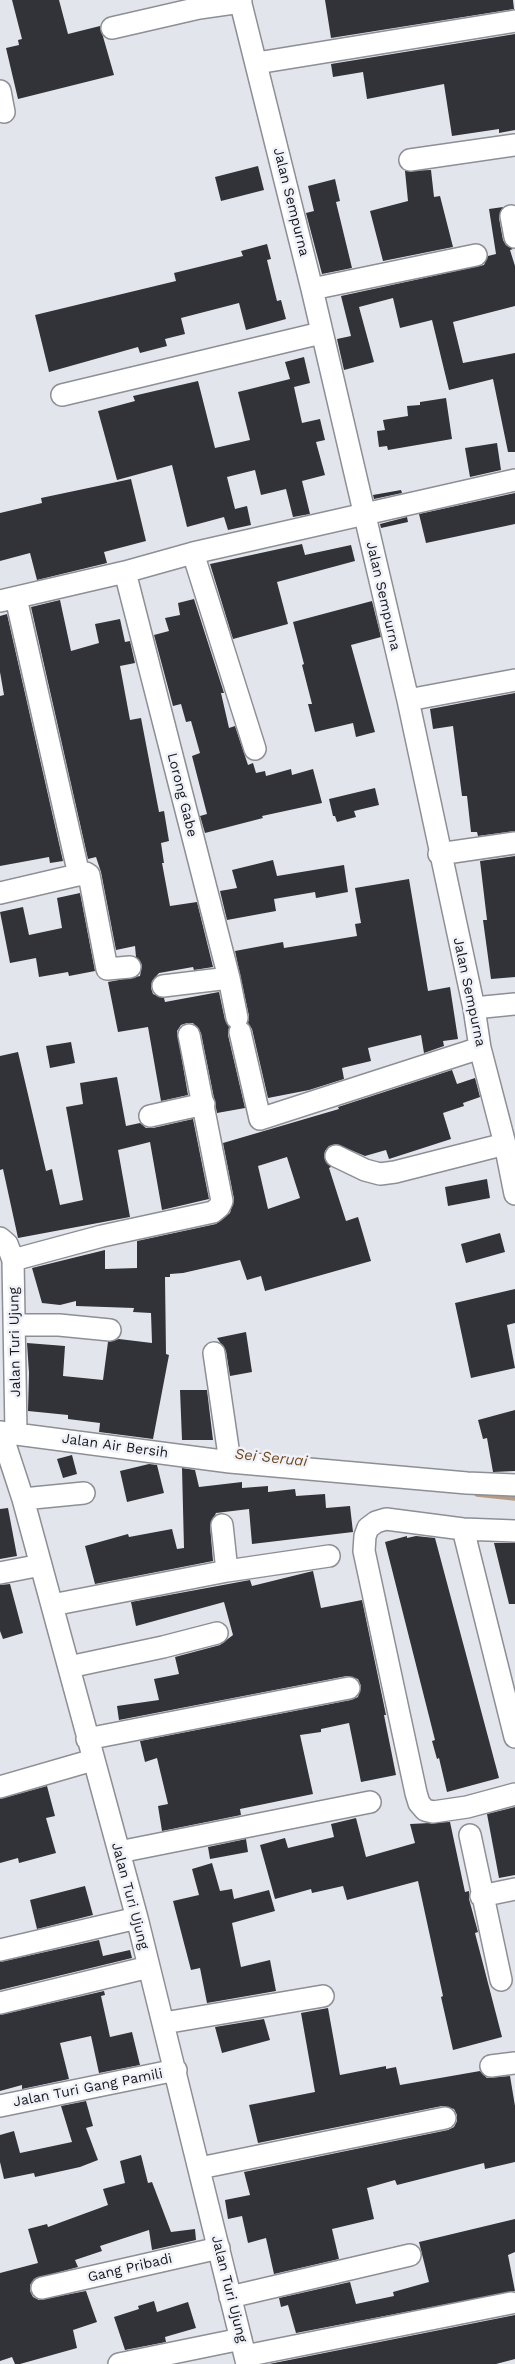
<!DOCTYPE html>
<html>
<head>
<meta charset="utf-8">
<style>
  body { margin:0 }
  canvas { display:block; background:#e3e5ed }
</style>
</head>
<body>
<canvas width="515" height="2364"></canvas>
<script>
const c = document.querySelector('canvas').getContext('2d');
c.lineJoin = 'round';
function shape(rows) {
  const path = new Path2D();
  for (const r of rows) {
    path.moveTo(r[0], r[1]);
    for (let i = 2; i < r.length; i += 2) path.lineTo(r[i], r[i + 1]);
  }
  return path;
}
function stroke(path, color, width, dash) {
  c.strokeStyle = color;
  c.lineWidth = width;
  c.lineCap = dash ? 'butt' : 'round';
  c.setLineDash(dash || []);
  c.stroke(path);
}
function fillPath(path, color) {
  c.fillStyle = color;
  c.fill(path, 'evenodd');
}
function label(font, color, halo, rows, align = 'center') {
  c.font = font + ' "Work Sans",sans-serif';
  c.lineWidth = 5;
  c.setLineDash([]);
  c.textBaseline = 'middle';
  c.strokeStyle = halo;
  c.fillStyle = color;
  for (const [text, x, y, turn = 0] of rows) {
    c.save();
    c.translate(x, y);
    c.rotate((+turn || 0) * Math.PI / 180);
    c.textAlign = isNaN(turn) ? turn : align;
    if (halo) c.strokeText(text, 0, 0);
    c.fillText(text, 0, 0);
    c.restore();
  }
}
const stream = shape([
  [477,1494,515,1498]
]);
const building = shape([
  [12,0,59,0,68,34,100,26,114,75,18,99,6,48,19,45,18,40,22,39],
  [325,0,513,0,514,9,331,38],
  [515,34,515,130,499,133,499,129,452,136,444,84,367,99,363,72,333,77,331,64],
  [258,166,264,190,221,201,215,177],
  [431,170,434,197,440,196,453,247,383,261,370,211,408,201,405,171],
  [335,179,340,201,336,202,352,268,322,274,306,213,314,211,308,186],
  [503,207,499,218,503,240,506,245,513,249,510,250,515,266,515,306,453,322,463,363,515,353,515,452,508,452,493,379,449,390,432,320,400,328,393,298,359,307,374,362,344,370,337,339,351,336,341,296,484,265,488,256,496,254,489,209],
  [267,244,271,259,267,260,277,301,281,300,286,319,246,330,239,303,181,318,185,334,165,339,167,346,140,353,138,347,49,372,35,315,176,281,174,273,243,256,241,251],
  [304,357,310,383,294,387,302,423,320,419,325,440,316,442,325,475,302,481,310,514,293,517,286,489,261,495,255,470,227,477,235,509,247,506,251,525,228,530,224,517,187,527,172,465,117,480,98,411,135,401,133,396,198,381,215,448,250,440,238,392,290,379,285,362],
  [446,398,452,439,388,450,387,446,379,447,377,431,385,430,383,420,408,416,407,406,420,405,420,402],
  [497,443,501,470,470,477,465,448],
  [131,479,146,541,104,552,107,563,37,580,30,553,0,561,0,513,42,503,41,498],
  [401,490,402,493,374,499,373,495],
  [515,493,515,524,426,543,419,514],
  [407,517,408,522,381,528,380,524],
  [302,544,305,555,351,545,355,561,277,582,288,624,233,639,210,564],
  [194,599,224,693,221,693,229,728,235,726,248,765,253,763,256,773,265,771,266,776,291,769,292,775,313,769,322,803,262,816,263,818,205,833,200,816,207,814,192,756,200,753,191,721,186,722,181,704,173,706,154,635,169,631,165,618,180,615,178,603],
  [60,600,71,651,99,643,95,624,120,619,125,642,130,641,135,663,120,666,130,720,141,718,159,812,164,811,169,841,161,843,164,863,162,863,170,906,197,902,213,967,194,970,193,967,159,973,152,981,151,988,153,994,164,998,165,1002,219,992,225,1020,229,1027,228,1035,245,1108,217,1113,201,1033,193,1023,187,1023,181,1025,177,1031,188,1095,161,1101,148,1027,118,1032,108,982,140,976,142,965,136,957,135,946,116,950,101,872,96,857,88,859,31,607],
  [372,601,381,637,351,645,375,732,356,737,353,723,315,732,308,704,312,704,302,665,304,664,293,622],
  [7,614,63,861,50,863,49,857,0,866,0,696,4,695,0,672,0,616],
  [515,693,515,831,478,836,477,832,471,832,467,796,462,796,453,726,433,729,430,709],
  [375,788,379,805,354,811,356,817,337,822,335,816,333,816,329,799],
  [515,856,515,977,491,979,483,920,487,920,480,861],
  [273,860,277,876,344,865,348,892,316,898,315,892,274,899,276,911,227,920,220,891,237,888,232,870],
  [409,879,428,991,450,987,458,1039,443,1041,444,1046,424,1053,421,1035,368,1048,371,1061,342,1068,344,1079,309,1090,268,1098,252,1029,248,1023,249,1016,235,951,283,942,284,948,357,936,355,924,361,923,355,888],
  [80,893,95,971,69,976,68,972,39,977,36,958,10,963,0,912,23,907,29,935,62,928,57,898],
  [71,1042,75,1063,50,1068,46,1046],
  [18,1052,46,1171,52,1169,60,1205,83,1200,66,1107,83,1104,80,1083,117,1077,126,1126,140,1123,146,1128,153,1128,193,1119,209,1199,162,1210,150,1142,118,1150,130,1217,18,1238,3,1169,0,1170,0,1056],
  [452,1070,457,1084,475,1078,480,1097,463,1103,464,1106,443,1113,451,1139,389,1159,386,1150,365,1156,336,1144,329,1146,325,1151,324,1157,331,1167,329,1168,346,1221,358,1217,371,1261,265,1291,261,1276,247,1280,240,1260,183,1273,170,1274,170,1277,165,1277,166,1354,169,1355,153,1439,99,1432,100,1423,68,1419,68,1415,28,1411,29,1373,27,1343,65,1346,63,1376,103,1380,108,1342,119,1339,152,1343,151,1313,133,1312,134,1308,76,1306,76,1301,60,1305,42,1303,32,1268,105,1250,105,1269,137,1268,137,1241,216,1224,230,1213,234,1199,223,1143,339,1109,338,1107],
  [287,1157,300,1198,268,1209,258,1166],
  [487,1179,490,1198,448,1206,445,1187],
  [500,1233,505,1252,466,1263,461,1244],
  [515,1289,515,1323,507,1325,515,1368,471,1378,455,1303],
  [246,1332,252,1372,230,1376,226,1351,217,1338],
  [180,1390,207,1390,213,1440,182,1440],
  [515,1410,515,1471,493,1472,487,1438,483,1439,478,1420],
  [72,1455,77,1474,63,1478,57,1459],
  [149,1464,157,1465,164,1493,127,1502,120,1471],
  [182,1468,195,1470,199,1487,242,1482,242,1488,268,1486,268,1492,295,1489,296,1496,325,1494,326,1508,350,1506,353,1532,252,1544,249,1509,216,1513,210,1526,213,1561,95,1584,85,1546,128,1534,129,1537,172,1529,177,1549,184,1548],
  [8,1508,17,1556,0,1559,0,1509],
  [407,1536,407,1538,416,1536,435,1538,499,1778,447,1792,439,1758,437,1759,432,1741,435,1740,385,1542],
  [494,1543,515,1543,515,1604,509,1604],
  [313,1571,321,1608,362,1600,386,1715,384,1715,396,1775,361,1782,349,1723,321,1729,321,1732,300,1735,313,1794,240,1809,241,1815,162,1831,158,1806,168,1804,157,1758,145,1762,140,1741,351,1700,358,1697,361,1686,358,1679,347,1676,119,1720,117,1706,159,1700,154,1679,179,1674,175,1657,220,1645,233,1635,224,1602,136,1626,131,1602,250,1580,252,1586],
  [10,1584,23,1633,3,1639,0,1631,0,1585],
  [47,1786,55,1816,46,1818,56,1853,19,1863,18,1858,0,1863,0,1799],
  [515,1807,515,1875,499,1878,487,1814],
  [356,1818,366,1857,415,1843,410,1824,450,1822,465,1892,469,1891,469,1899,478,1932,475,1933,502,2037,453,2050,441,1997,443,1996,418,1881,347,1900,343,1886,312,1893,311,1889,275,1899,260,1845,285,1838,288,1848,334,1837,331,1824],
  [246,1839,248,1852,210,1859,208,1847],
  [212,1863,220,1891,232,1889,234,1899,269,1890,275,1911,232,1923,241,1967,270,1960,276,1991,207,2003,200,1968,191,1970,173,1901,199,1895,192,1869],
  [85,1886,93,1915,37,1929,30,1900],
  [99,1940,103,1956,130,1950,132,1958,0,1990,0,1962],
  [104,1991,105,1995,101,1996,110,2037,132,2032,140,2065,99,2073,91,2036,60,2043,69,2079,22,2089,22,2085,0,2091,0,2015],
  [328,2008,340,2075,386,2066,386,2069,396,2067,400,2085,480,2071,487,2078,510,2076,515,2106,515,2162,485,2169,484,2163,397,2185,395,2180,367,2188,374,2219,332,2229,339,2259,274,2274,266,2238,248,2243,242,2216,228,2219,225,2200,250,2195,244,2172,448,2130,454,2127,457,2121,457,2115,454,2109,442,2106,258,2143,249,2105,315,2092,301,2013],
  [264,2019,270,2040,222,2053,215,2027],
  [86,2101,93,2126,86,2128,98,2160,80,2167,35,2177,34,2173,4,2179,0,2162,0,2135,14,2131,20,2153,72,2142,61,2106],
  [141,2155,148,2183,152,2182,171,2232,195,2229,196,2240,152,2250,149,2230,100,2246,102,2251,75,2260,78,2267,34,2279,30,2285,30,2291,33,2297,39,2300,86,2291,97,2322,73,2330,77,2348,20,2364,15,2364,12,2357,0,2361,0,2273,38,2263,28,2229,47,2224,48,2227,108,2205,103,2189,125,2183,120,2161],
  [515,2219,515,2252,508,2255,515,2291,296,2333,288,2305,281,2307,279,2298,350,2282,356,2304,394,2296,393,2292,429,2282,419,2242],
  [154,2301,157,2312,188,2302,196,2328,165,2337,166,2342,125,2350,114,2317,139,2309,138,2306],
  [515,2315,515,2359,496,2364,269,2364]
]);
const minor = shape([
  [240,0,312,289,408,700,474,1008,480,1048,505,1144,515,1194],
  [112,28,199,8,241,2],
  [257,63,515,21],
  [0,91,4,112],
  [410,160,515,145],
  [511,216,515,237],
  [312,289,476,255],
  [62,395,321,333],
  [193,553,255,749],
  [125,572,229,978,237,1018],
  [16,598,79,875],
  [0,601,125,572,193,553,515,480],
  [408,700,515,680],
  [439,854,515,843],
  [0,893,86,873,89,875,107,969,130,967],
  [163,986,229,978],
  [474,1008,515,1004],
  [240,1032,260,1119,480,1048],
  [150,1116,204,1104],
  [336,1156,365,1170,380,1174,395,1172,505,1144],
  [0,1238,7,1244,13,1260,16,1433],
  [13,1260,102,1236,213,1212,219,1207,222,1201,189,1035],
  [16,1325,59,1325,110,1330],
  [214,1353,230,1462],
  [0,1432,230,1462,467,1483,515,1485],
  [1,1432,23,1499,137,1918,247,2364],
  [23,1499,84,1493],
  [222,1525,227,1571],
  [463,1529,515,1737],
  [515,1531,463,1529,386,1519,376,1522,368,1528,365,1536,364,1551,416,1793,419,1803,425,1810,433,1812,467,1807,515,1794],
  [0,1573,41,1565],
  [52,1605,227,1571,329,1556],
  [69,1667,163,1647,217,1633],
  [87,1739,349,1688],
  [0,1787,93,1760],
  [470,1835,501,1980],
  [119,1852,370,1802],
  [481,1896,515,1889],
  [0,1950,137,1918],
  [0,2003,149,1967],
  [164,2023,323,1996],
  [491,2066,515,2063],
  [0,2106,176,2070],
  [200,2168,445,2118],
  [42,2288,219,2248],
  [230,2297,410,2255],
  [245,2356,511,2303],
  [119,2364,241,2339]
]);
const streetNames = [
  ["Jalan Sempurna",291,202,76],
  ["Jalan Sempurna",383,596,77],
  ["Lorong Gabe",182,795,76],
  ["Jalan Sempurna",469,992,78],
  ["Jalan Turi Ujung",15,1342,-91],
  ["Jalan Air Bersih",115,1446,8],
  ["Jalan Turi Ujung",130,1896,75],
  ["Jalan Turi Gang Pamili",88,2088,-11],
  ["Gang Pribadi",130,2268,-13],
  ["Jalan Turi Ujung",229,2289,76]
];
const waterNames = [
  ["Sei Seruai",271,1458,6]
];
stroke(stream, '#b69c83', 5.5);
fillPath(building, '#323339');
stroke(minor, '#8d8f96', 24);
stroke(minor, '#fff', 21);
label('14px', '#18181b', '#f0f2fa', streetNames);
label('italic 15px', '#724c23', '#f0f2fa', waterNames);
</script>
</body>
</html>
